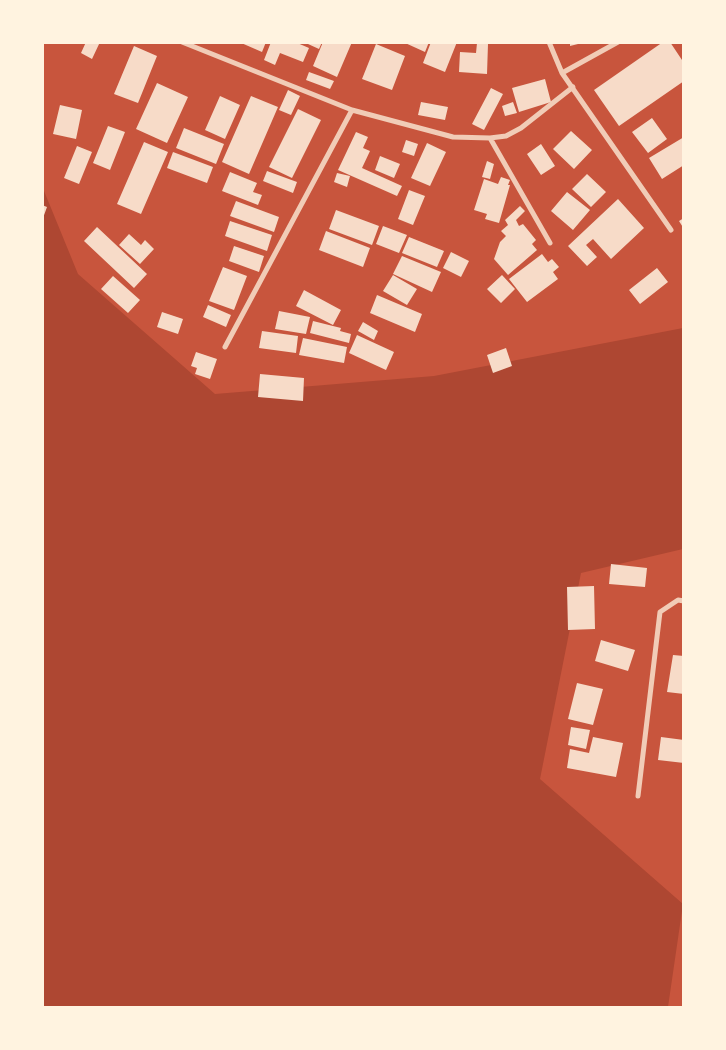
<!DOCTYPE html>
<html>
<head>
<meta charset="utf-8">
<style>
  body { margin:0 }
  #map { position:relative; width:726px; height:1050px; overflow:hidden; background:#c8553d; font-family:Montserrat,sans-serif }
  canvas { display:block }
  .frame { position:absolute; inset:0; border:44px solid #fff3e0; pointer-events:none }
</style>
</head>
<body>
<div id="map">
<canvas width="726" height="1050"></canvas>
<div class="frame"></div>
</div>
<script>
const c = document.querySelector('canvas').getContext('2d');
c.lineJoin = 'round';
function fillPath(path, color) {
  c.fillStyle = color;
  c.fill(path, 'evenodd');
}
function shape(rows) {
  const path = new Path2D();
  for (const r of rows) {
    path.moveTo(r[0], r[1]);
    for (let i = 2; i < r.length; i += 2) path.lineTo(r[i], r[i + 1]);
  }
  return path;
}
function stroke(path, color, width, dash) {
  c.strokeStyle = color;
  c.lineWidth = width;
  c.lineCap = dash ? 'butt' : 'round';
  c.setLineDash(dash || []);
  c.stroke(path);
}
const green = shape([
  [42,186,78,274,215,394,434,376,683,328,683,549,581,573,540,779,683,904,668,1007,43,1007]
]);
const building = shape([
  [86,42,100,42,92,59,81,53],
  [239,42,266,42,262,52],
  [271,42,295,42,309,48,303,62,280,53,275,65,264,60],
  [309,42,322,42,319,49,308,44],
  [323,42,352,42,337,77,313,66],
  [403,42,429,42,425,52],
  [431,42,457,42,445,72,423,63],
  [570,42,582,42,582,43,570,46],
  [663,42,670,42,684,63,684,81,619,126,594,90],
  [477,43,488,44,487,74,459,72,460,52,476,53],
  [376,44,405,56,392,90,362,79],
  [134,46,157,56,138,103,114,94],
  [309,72,334,81,330,89,306,80],
  [545,79,551,102,519,112,512,88],
  [157,83,188,97,167,143,136,129],
  [491,88,503,94,484,130,472,124],
  [288,90,300,96,291,115,279,110],
  [220,96,240,105,225,139,205,130],
  [251,96,278,107,249,174,222,162],
  [421,102,448,107,445,120,418,115],
  [513,102,517,113,505,116,502,106],
  [60,105,82,110,76,139,53,134],
  [298,109,321,120,292,178,269,167],
  [652,118,667,139,648,153,632,132],
  [108,126,125,132,110,170,93,163],
  [184,128,224,144,216,164,176,148],
  [571,131,592,150,574,169,553,149],
  [356,132,368,137,363,148,370,151,362,168,402,186,397,196,338,170],
  [684,137,684,165,662,179,649,158],
  [406,140,418,144,414,156,402,152],
  [144,142,168,152,141,214,117,204],
  [427,143,446,152,430,186,411,178],
  [541,144,555,166,541,175,527,154],
  [77,146,92,152,79,184,64,178],
  [173,152,213,167,207,183,167,168],
  [380,156,400,164,394,178,375,170],
  [487,161,494,164,490,179,482,177],
  [267,171,297,182,293,193,263,181],
  [230,172,257,183,253,192,262,195,258,205,222,191],
  [337,173,350,176,347,187,334,182],
  [587,174,606,192,591,207,572,189],
  [501,177,510,180,508,185,510,185,499,223,485,219,487,214,474,210,484,179,498,184],
  [409,190,425,196,413,225,398,219],
  [567,192,590,210,573,230,551,211],
  [618,199,644,228,611,259,593,239,586,245,597,257,587,266,568,246],
  [236,201,279,217,274,232,230,216],
  [42,205,47,207,43,218,42,218],
  [520,206,525,211,516,220,519,226,523,224,536,240,532,244,537,250,508,275,494,259,500,242,506,236,501,231,508,225,505,220],
  [336,210,379,226,372,245,329,229],
  [684,218,684,229,679,221],
  [230,221,272,235,267,251,225,236],
  [383,226,407,235,399,253,376,244],
  [97,227,147,274,134,288,84,241],
  [326,231,370,248,363,267,319,250],
  [129,234,141,245,145,240,154,249,140,264,119,245],
  [409,237,444,251,437,267,402,253],
  [234,246,264,256,259,272,229,261],
  [451,252,469,261,461,277,443,268],
  [542,254,548,262,552,259,559,267,553,272,558,279,527,302,509,279],
  [402,256,441,272,432,292,393,274],
  [223,267,247,276,234,310,209,301],
  [657,268,668,282,640,304,629,290],
  [393,275,417,289,407,305,383,291],
  [502,275,515,289,501,303,487,289],
  [113,276,140,300,128,313,101,289],
  [304,290,341,310,333,325,296,306],
  [377,295,422,314,415,332,370,313],
  [208,305,231,315,226,327,203,317],
  [279,311,310,317,306,334,275,329],
  [162,312,183,319,178,334,157,327],
  [313,321,341,328,340,331,351,334,349,343,310,333],
  [363,322,378,331,374,340,358,331],
  [262,331,298,336,296,353,259,348],
  [357,335,394,352,386,370,349,353],
  [303,338,347,347,344,363,299,355],
  [506,348,512,366,493,373,487,355],
  [196,352,217,359,210,379,195,374,197,368,191,366],
  [260,374,304,378,303,401,258,397],
  [611,564,647,568,645,587,609,584],
  [594,586,595,629,568,630,567,587],
  [601,640,635,650,628,671,595,661],
  [673,655,684,656,684,694,667,692],
  [577,683,603,689,593,725,568,719],
  [571,727,590,730,586,749,568,745],
  [593,737,623,743,616,777,567,768,570,749,589,753],
  [661,737,684,740,684,763,658,760]
]);
const minor = shape([
  [182,42,352,110,453,137,490,138,506,136,521,128,573,87],
  [549,42,562,73,671,230],
  [562,73,618,42],
  [490,138,550,243],
  [225,347,352,110],
  [638,796,660,612,678,600,684,601]
]);
fillPath(green, '#ae4732');
fillPath(building, '#f7dbc8');
stroke(minor, '#f1ccb7', 5);
</script>
</body>
</html>
